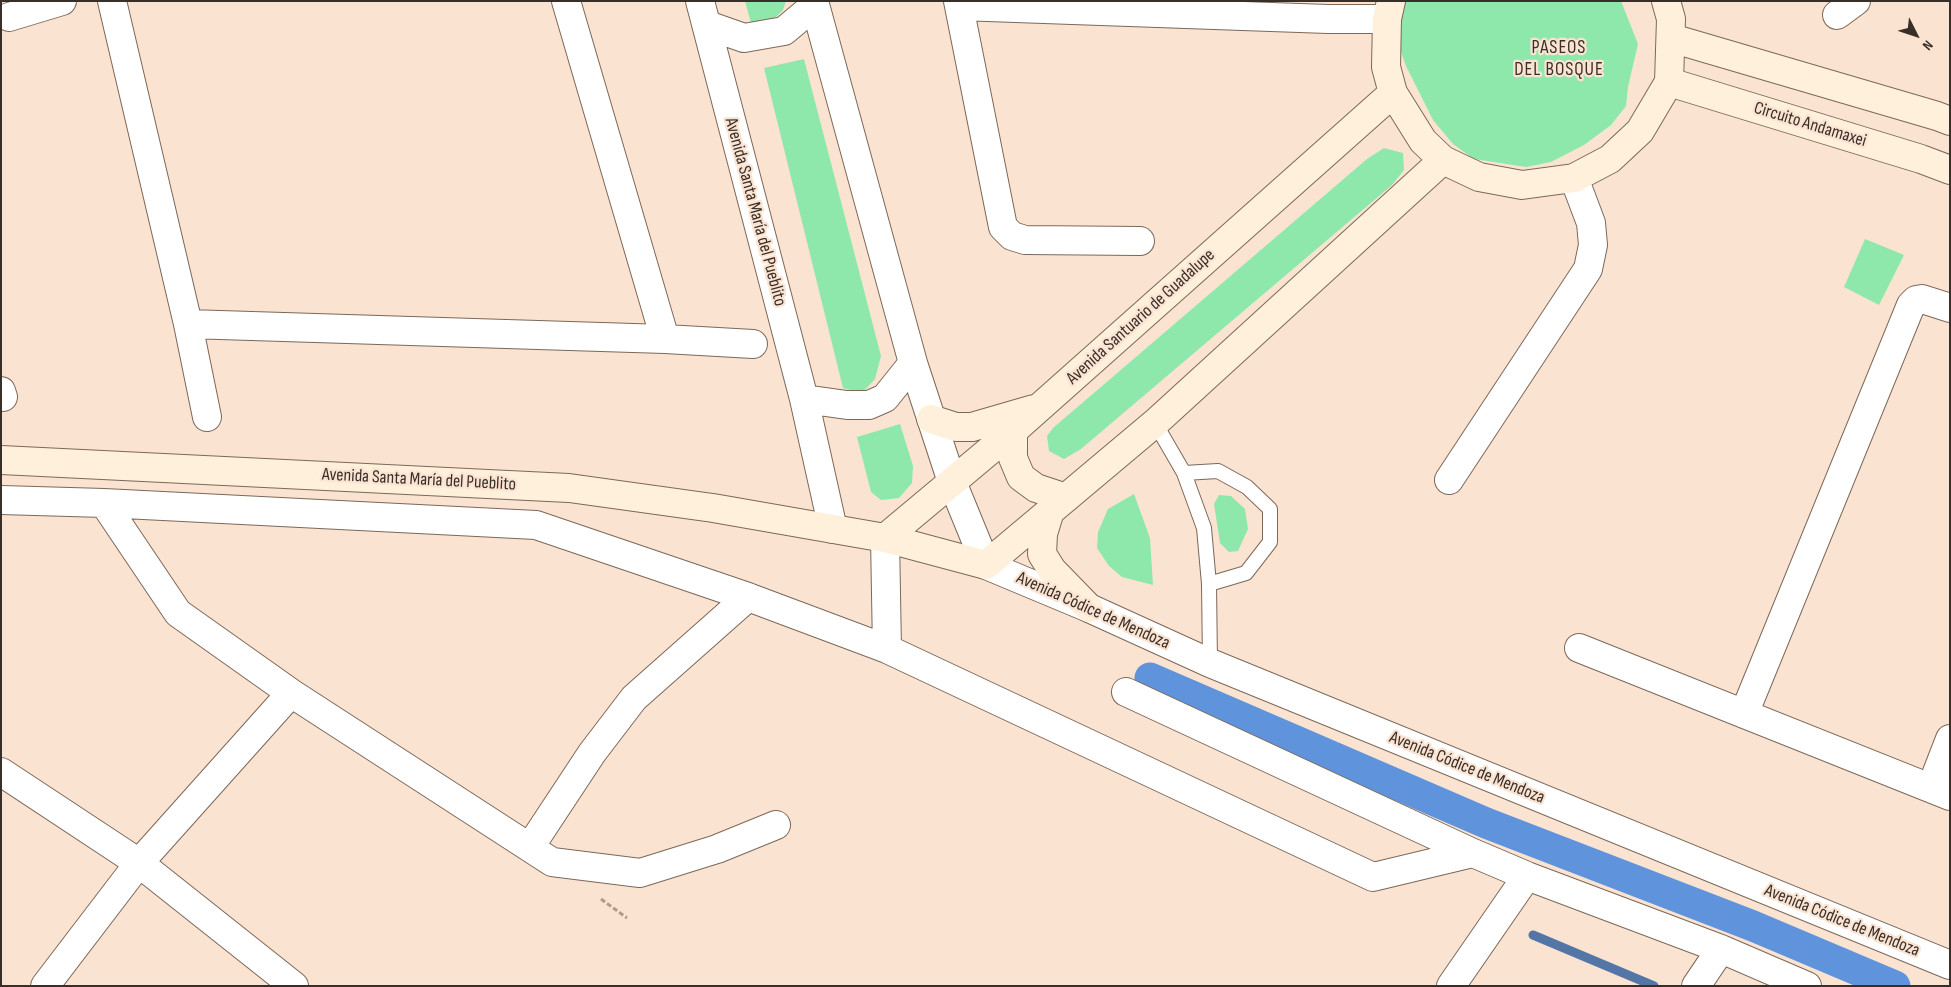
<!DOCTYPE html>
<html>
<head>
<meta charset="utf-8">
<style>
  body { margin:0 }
  #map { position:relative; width:1951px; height:987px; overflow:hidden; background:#fbe3d2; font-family:"Sofia Sans Condensed",sans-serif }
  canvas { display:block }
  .frame { position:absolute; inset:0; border:2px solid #382f28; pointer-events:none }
  .north { position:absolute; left:1891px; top:10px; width:50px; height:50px; -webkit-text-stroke:4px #fbe3d2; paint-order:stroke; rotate:131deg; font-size:14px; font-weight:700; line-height:20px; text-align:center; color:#382f28 }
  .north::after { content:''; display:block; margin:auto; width:18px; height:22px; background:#382f28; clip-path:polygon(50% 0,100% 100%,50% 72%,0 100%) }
</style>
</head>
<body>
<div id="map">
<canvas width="1951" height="987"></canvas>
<div class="frame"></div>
<div class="north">N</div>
</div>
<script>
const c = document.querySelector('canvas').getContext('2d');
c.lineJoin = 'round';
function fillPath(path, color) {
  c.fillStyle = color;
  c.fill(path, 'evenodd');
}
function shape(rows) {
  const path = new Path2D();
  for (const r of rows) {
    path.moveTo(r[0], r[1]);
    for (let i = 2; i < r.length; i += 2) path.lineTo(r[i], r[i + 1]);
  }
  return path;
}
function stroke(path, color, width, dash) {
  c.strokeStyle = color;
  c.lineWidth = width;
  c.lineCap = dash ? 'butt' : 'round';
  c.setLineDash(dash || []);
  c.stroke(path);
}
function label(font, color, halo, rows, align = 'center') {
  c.font = font + ' "Sofia Sans Condensed",sans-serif';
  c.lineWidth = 4.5;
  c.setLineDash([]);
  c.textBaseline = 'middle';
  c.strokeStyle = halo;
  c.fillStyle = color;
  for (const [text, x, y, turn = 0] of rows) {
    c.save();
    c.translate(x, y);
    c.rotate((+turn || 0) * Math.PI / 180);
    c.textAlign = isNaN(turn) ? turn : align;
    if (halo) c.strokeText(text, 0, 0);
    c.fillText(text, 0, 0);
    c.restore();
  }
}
const green = shape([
  [745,1,786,1,783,10,769,24,751,23],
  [1404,1,1621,1,1638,44,1628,87,1626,106,1611,125,1584,145,1551,162,1526,167,1474,159,1453,144,1433,120,1406,66,1398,44],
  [804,59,881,356,875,379,862,393,843,388,764,68],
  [1384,148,1403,153,1404,170,1392,185,1081,449,1064,459,1049,451,1047,436,1053,428,1367,159],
  [1865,239,1904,255,1879,305,1844,287],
  [900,424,913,466,912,483,899,498,881,500,871,492,857,437],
  [1134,494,1150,538,1153,585,1122,577,1109,566,1097,548,1098,532,1108,509],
  [1219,495,1231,496,1245,509,1248,529,1238,551,1229,552,1220,543,1214,504]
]);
const stream = shape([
  [1533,935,1654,986]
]);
const canal = shape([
  [1150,678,1486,823,1753,926,1895,986]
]);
const path = shape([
  [601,899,627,918]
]);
const lane = shape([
  [1155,423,1184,473,1204,528,1209,584,1210,663],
  [1184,473,1218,471,1247,487,1270,509,1270,542,1246,573,1209,584]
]);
const street = shape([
  [112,1,188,324,207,417],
  [566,1,665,339],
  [700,1,804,399,833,529],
  [814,1,913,363,952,482,986,565,1089,608,1210,663,1950,965],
  [958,1,1003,227,1012,236,1025,240,1140,241],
  [959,6,1328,19,1387,19],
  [1837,15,1856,1],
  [9,17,62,1],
  [707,25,744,38,784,31,815,5],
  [188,324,665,339,753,344],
  [1,391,3,397],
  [804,399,847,405,869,405,885,398,913,363],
  [1449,480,1588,269,1593,245,1591,223,1574,178],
  [1,500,104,503,536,525,748,597,887,649,1373,877,1473,853,1527,876,1721,949,1807,986],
  [104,503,178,613,291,693,552,862,640,873,717,849,776,825],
  [885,538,887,649],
  [1579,648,1950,796],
  [1126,692,1473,853],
  [1744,714,1911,305,1916,300,1922,299,1950,308],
  [1,772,139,863,294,986],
  [1931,788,1950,739],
  [530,847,592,753,634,698,748,597],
  [45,986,139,863,291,693],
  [1451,986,1527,876],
  [1696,986,1721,949]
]);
const secondary = shape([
  [1391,1,1387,19,1386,67,1393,93,1423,141,1443,160,1479,177,1522,185,1574,178,1610,159,1640,131,1669,82,1671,19,1666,1],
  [1671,38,1937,116,1950,121],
  [1669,82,1921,159,1950,170],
  [931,419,956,427,972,427,1034,409],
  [1013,431,1013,458,1021,477,1036,488,1066,498],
  [1,460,569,488,713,508,885,538,986,565,1155,423,1443,160],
  [1050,511,1043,534,1042,554,1052,570,1089,608],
  [885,538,1013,431,1393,93]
]);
const streetNames = [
  ["Circuito Andamaxei",1810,125,17],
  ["Avenida Santa María del Pueblito",755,212,75],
  ["Avenida Santuario de Guadalupe",1141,317,-42],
  ["Avenida Santa María del Pueblito",419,480,3],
  ["Avenida Códice de Mendoza",1093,611,24],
  ["Avenida Códice de Mendoza",1467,768,22],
  ["Avenida Códice de Mendoza",1842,921,22]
];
const neighbourhoodNames = [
  ["PASEOS",1559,48],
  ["DEL BOSQUE",1559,70]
];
fillPath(green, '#8ee8ac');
stroke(stream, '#5376a7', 9);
stroke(canal, '#5f94dd', 31);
stroke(lane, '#7c6859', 16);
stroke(street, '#7c6859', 30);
stroke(secondary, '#7c6859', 30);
stroke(path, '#af9c8f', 3, [5, 2.5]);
stroke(lane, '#fff', 14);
stroke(street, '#fff', 28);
stroke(secondary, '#fef0db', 28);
label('18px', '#382f28', '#fbe3d2', streetNames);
c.letterSpacing = '1px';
label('19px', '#382f28', '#fbe3d2', neighbourhoodNames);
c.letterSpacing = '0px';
</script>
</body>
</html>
